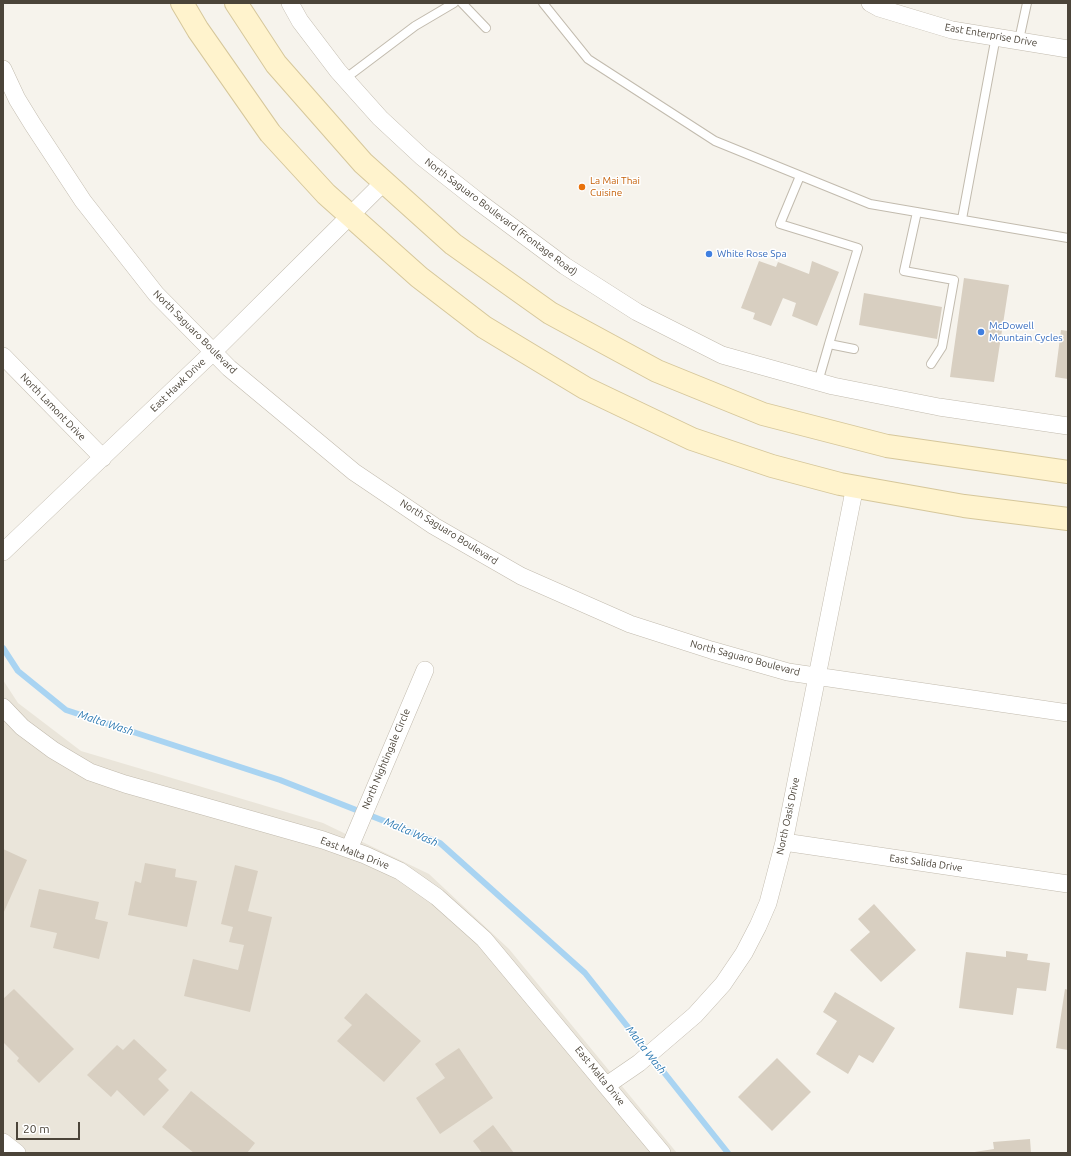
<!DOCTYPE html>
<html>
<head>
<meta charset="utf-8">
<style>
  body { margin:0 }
  #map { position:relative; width:1071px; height:1156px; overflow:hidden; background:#f6f3ec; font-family:Ubuntu,sans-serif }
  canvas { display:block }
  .frame { position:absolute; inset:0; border:4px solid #4b4439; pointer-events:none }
  .scale { position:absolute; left:16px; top:1122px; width:64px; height:18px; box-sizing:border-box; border:2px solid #4b4439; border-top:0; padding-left:5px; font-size:12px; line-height:14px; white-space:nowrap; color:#4b4439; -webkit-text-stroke:3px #fff; paint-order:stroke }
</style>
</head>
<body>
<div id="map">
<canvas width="1071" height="1156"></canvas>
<div class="frame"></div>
<div class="scale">20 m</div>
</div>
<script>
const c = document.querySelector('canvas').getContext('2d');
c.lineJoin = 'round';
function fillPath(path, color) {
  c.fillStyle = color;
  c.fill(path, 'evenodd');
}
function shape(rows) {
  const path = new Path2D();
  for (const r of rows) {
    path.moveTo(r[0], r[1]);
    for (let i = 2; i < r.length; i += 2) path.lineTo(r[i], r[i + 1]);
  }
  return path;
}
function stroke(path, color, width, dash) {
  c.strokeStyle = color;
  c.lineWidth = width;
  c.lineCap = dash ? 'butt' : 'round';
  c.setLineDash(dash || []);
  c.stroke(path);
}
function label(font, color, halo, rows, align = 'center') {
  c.font = font + ' Ubuntu,sans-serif';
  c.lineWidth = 3;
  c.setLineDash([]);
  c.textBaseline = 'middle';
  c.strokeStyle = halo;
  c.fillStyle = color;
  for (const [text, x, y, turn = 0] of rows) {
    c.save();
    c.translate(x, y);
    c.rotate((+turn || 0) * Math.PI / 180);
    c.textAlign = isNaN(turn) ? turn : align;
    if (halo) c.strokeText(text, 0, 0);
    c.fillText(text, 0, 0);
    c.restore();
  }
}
const residential = shape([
  [3,680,18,703,81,751,323,823,429,874,509,949,677,1153,3,1153]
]);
const stream = shape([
  [3,648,18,671,66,710,280,780,440,843,585,973,728,1153]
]);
const building = shape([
  [759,261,776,267,778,262,809,274,812,261,839,272,817,326,792,316,796,303,783,298,771,326,753,319,755,313,741,308],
  [964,278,1009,285,994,382,950,377],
  [864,293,942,307,937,339,859,325],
  [1061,330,1068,331,1068,379,1055,377],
  [3,849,27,860,3,914],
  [145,863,176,869,175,877,197,881,187,927,128,915,135,881,141,883],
  [235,865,258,871,248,911,272,917,250,1012,184,996,193,959,238,970,244,945,229,942,233,927,221,924],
  [39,889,99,902,95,919,108,922,99,959,53,948,57,933,30,927],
  [874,904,916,950,881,982,850,950,870,932,858,919],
  [1006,951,1028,954,1027,960,1050,963,1046,991,1017,988,1013,1015,959,1008,966,952,1006,957],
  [14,989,74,1049,39,1083,17,1061,19,1058,3,1042,3,999],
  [1065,989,1068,990,1068,1050,1056,1048],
  [835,992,895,1028,873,1063,859,1055,848,1074,816,1054,837,1021,823,1012],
  [366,993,421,1041,384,1082,337,1041,352,1025,344,1018],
  [134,1039,167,1070,158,1079,169,1090,144,1116,117,1090,111,1097,87,1075,117,1045,123,1050],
  [459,1048,493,1098,440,1134,416,1098,445,1078,435,1064],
  [777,1058,811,1092,772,1131,738,1097],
  [191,1091,255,1143,247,1153,194,1153,162,1127],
  [493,1125,514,1153,482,1153,473,1141],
  [1030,1139,1031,1153,968,1153,994,1149,993,1142]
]);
const service = shape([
  [462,3,486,28],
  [543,3,588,59,715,141,870,204,1068,238],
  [1019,40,1027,3],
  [346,78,415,26,454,3],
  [800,176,780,224,858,248,829,344,854,349],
  [917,212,904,271,954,280,942,347,931,364],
  [962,219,996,36],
  [818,382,829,344]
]);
const minor = shape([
  [290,3,300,21,338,71,380,118,422,157,479,202,565,266,637,312,722,355,833,386,939,407,1068,426],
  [870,3,879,8,952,30,1068,49],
  [3,69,17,99,33,125,83,201,156,294,229,368,354,472,434,526,521,576,630,624,711,650,788,672,1068,713],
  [3,356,103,458],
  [3,552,213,352,384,182],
  [3,707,22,727,53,750,90,772,125,784,323,840,365,855,400,871,437,897,484,939,662,1153],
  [784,842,1068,884],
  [349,849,425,670],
  [607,1085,639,1063,695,1015,723,984,744,953,758,926,768,903,784,842,855,486],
  [3,1142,17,1153]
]);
const secondary = shape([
  [182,3,198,30,270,133,326,194,419,277,484,327,585,388,692,439,772,466,840,484,964,506,1068,519],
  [236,3,276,64,363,163,453,244,550,313,657,371,763,414,887,446,1068,472]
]);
const markers = [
  [582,187,4,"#e8710a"],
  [709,254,4,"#3f7fe0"],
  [981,332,4,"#3f7fe0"]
];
const streetNames = [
  ["East Enterprise Drive",991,35,10],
  ["North Saguaro Boulevard (Frontage Road)",501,217,37],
  ["North Saguaro Boulevard",195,332,45],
  ["East Hawk Drive",178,385,-44],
  ["North Lamont Drive",53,407,46],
  ["North Saguaro Boulevard",449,532,32],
  ["North Saguaro Boulevard",745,658,15],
  ["North Nightingale Circle",386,759,-67],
  ["North Oasis Drive",788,816,-78],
  ["East Malta Drive",355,853,21],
  ["East Salida Drive",926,863,8],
  ["East Malta Drive",600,1076,51]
];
const foodNames = [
  ["La Mai Thai",590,181],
  ["Cuisine",590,193]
];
const shopNames = [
  ["White Rose Spa",717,254],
  ["McDowell",989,326],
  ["Mountain Cycles",989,338]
];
const waterNames = [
  ["Malta Wash",106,723,18],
  ["Malta Wash",411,832,23],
  ["Malta Wash",646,1050,52]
];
fillPath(residential, '#eae5da');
stroke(stream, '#a9d4f2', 6);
fillPath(building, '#d8cfc1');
stroke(service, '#c2bbae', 10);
stroke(minor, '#c2bbae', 18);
stroke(secondary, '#d6c79b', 24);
stroke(service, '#fff', 8);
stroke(minor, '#fff', 17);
stroke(secondary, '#fff3cd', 22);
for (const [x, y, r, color] of markers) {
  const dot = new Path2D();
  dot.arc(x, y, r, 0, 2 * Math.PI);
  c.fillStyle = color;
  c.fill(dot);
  stroke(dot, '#fff', 1.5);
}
label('10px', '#4b4439', '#fff', streetNames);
label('10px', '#c56008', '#fff', foodNames, 'left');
label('10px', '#366cbe', '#fff', shopNames, 'left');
label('italic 11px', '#2e7ab2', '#fff', waterNames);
</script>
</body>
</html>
